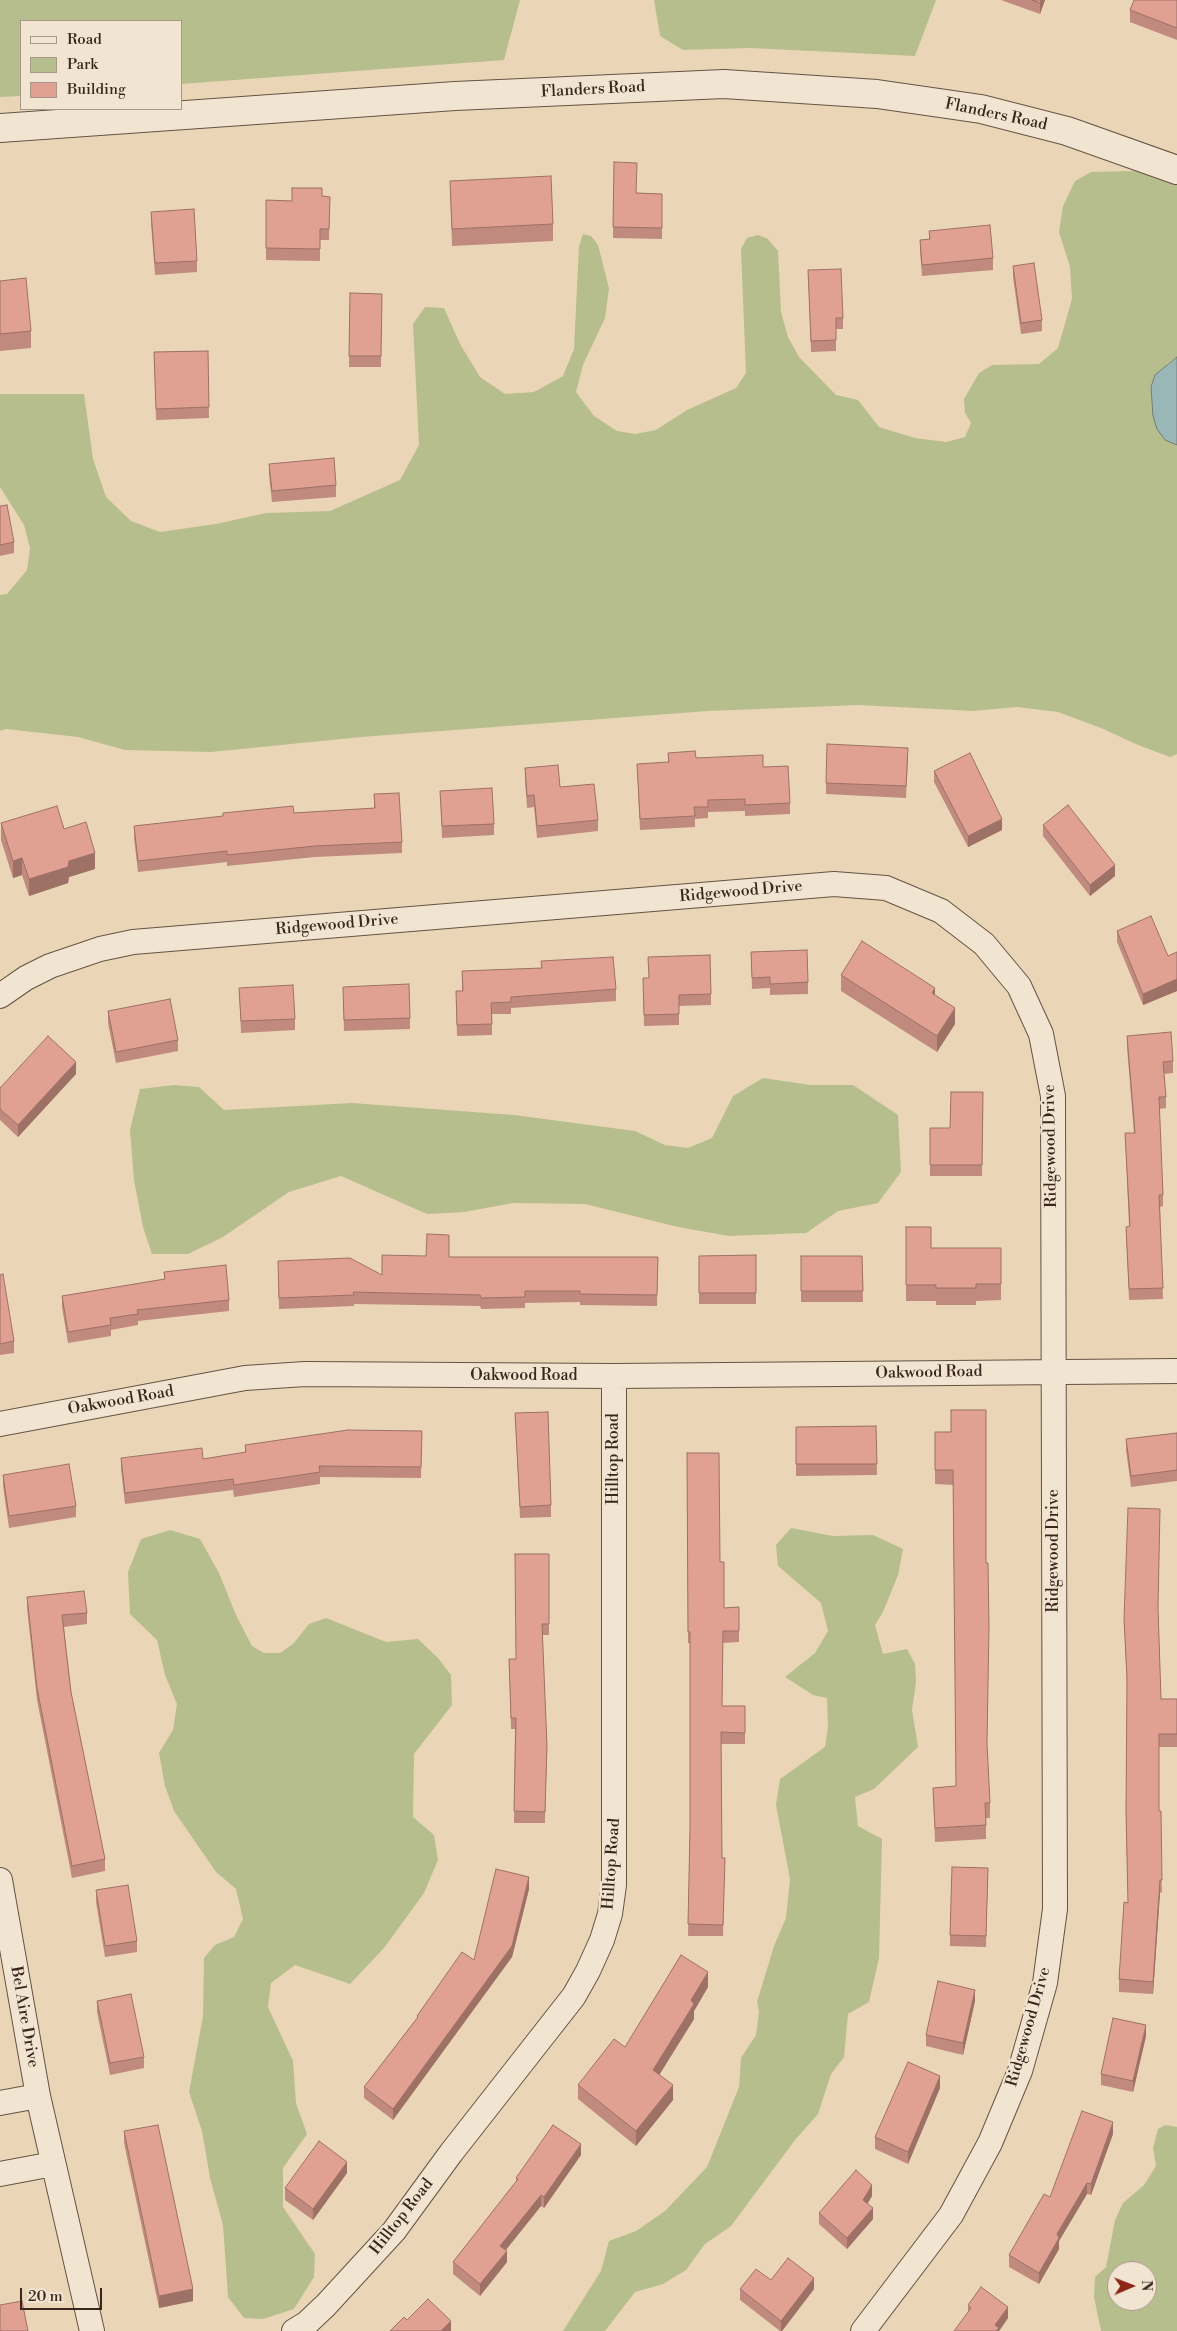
<!DOCTYPE html>
<html>
<head>
<meta charset="utf-8">
<style>
  body { margin:0 }
  #map { position:relative; width:1177px; height:2331px; overflow:hidden; background:#ead6b6; font-family:"Libre Bodoni",serif }
  canvas { display:block }
  .legend { position:absolute; left:20px; top:20px; width:162px; height:90px; box-sizing:border-box; background:#f1e4d0; border:1px solid #a79889; margin:0; padding:6px 9px; list-style:none; font-size:15px; color:#39271e }
  .legend li { display:flex; align-items:center; gap:10px; height:25px }
  .legend b { width:25px; border:1px solid #a79889 }
  .north { position:absolute; left:1107px; top:2261px; width:50px; height:50px; box-sizing:border-box; background:#f1e4d0; border:1px solid #a79889; border-radius:50%; rotate:89deg; font-size:14px; font-weight:700; line-height:20px; text-align:center; color:#39271e }
  .north::after { content:''; display:block; margin:auto; width:18px; height:22px; background:#8f2418; clip-path:polygon(50% 0,100% 100%,50% 72%,0 100%) }
  .scale { position:absolute; left:20px; top:2288px; width:82px; height:22px; box-sizing:border-box; border:2px solid #39271e; border-top:0; padding-left:6px; font-size:15px; line-height:18px; white-space:nowrap; color:#39271e; -webkit-text-stroke:4px #f1e4d0; paint-order:stroke }
</style>
</head>
<body>
<div id="map">
<canvas width="1177" height="2331"></canvas>
<ul class="legend">
<li><b style="height:6px;background:#f1e4d0"></b>Road</li>
<li><b style="height:14px;background:#b6be8e"></b>Park</li>
<li><b style="height:14px;background:#e0a192"></b>Building</li>
</ul>
<div class="north">N</div>
<div class="scale">20 m</div>
</div>
<script>
const c = document.querySelector('canvas').getContext('2d');
c.lineJoin = 'round';
function fillPath(path, color) {
  c.fillStyle = color;
  c.fill(path, 'evenodd');
}
function shape(rows) {
  const path = new Path2D();
  for (const r of rows) {
    path.moveTo(r[0], r[1]);
    for (let i = 2; i < r.length; i += 2) path.lineTo(r[i], r[i + 1]);
  }
  return path;
}
function stroke(path, color, width, dash) {
  c.strokeStyle = color;
  c.lineWidth = width;
  c.lineCap = dash ? 'butt' : 'round';
  c.setLineDash(dash || []);
  c.stroke(path);
}
function label(font, color, halo, rows, align = 'center') {
  c.font = font + ' "Libre Bodoni",serif';
  c.lineWidth = 4.5;
  c.setLineDash([]);
  c.textBaseline = 'middle';
  c.strokeStyle = halo;
  c.fillStyle = color;
  for (const [text, x, y, turn = 0] of rows) {
    c.save();
    c.translate(x, y);
    c.rotate((+turn || 0) * Math.PI / 180);
    c.textAlign = isNaN(turn) ? turn : align;
    if (halo) c.strokeText(text, 0, 0);
    c.fillText(text, 0, 0);
    c.restore();
  }
}
const green = shape([
  [0,0,520,0,504,60,181,84,181,21,21,21,21,96,0,97],
  [654,0,936,0,915,56,750,48,683,50,660,36],
  [1177,170,1177,357,1167,364,1165,440,1177,445,1177,754,1170,757,1138,745,1101,728,1058,712,1017,707,973,711,859,705,708,711,361,737,211,752,125,750,78,737,6,729,0,731,0,595,7,594,27,570,30,548,24,525,0,487,0,394,84,394,93,459,106,497,131,521,160,532,216,524,266,513,330,511,400,480,419,445,413,324,425,307,444,308,460,344,480,377,505,394,534,392,563,376,574,349,579,246,583,234,591,236,598,245,609,288,605,318,583,365,576,392,594,416,617,431,635,434,656,430,687,410,736,388,746,373,741,249,747,238,758,235,768,239,778,251,781,312,788,337,799,357,836,395,858,400,879,427,915,438,946,442,965,437,971,423,965,413,964,399,979,373,992,365,1039,364,1058,348,1072,299,1070,267,1059,232,1063,206,1075,181,1091,172],
  [763,1078,810,1085,853,1085,898,1115,901,1172,878,1203,838,1211,806,1233,729,1236,678,1227,585,1204,513,1203,464,1212,427,1214,341,1176,289,1192,223,1237,188,1254,152,1254,143,1227,134,1180,130,1130,140,1089,174,1085,199,1087,224,1110,352,1103,514,1115,635,1131,665,1145,688,1148,712,1138,733,1096],
  [791,1528,833,1536,873,1535,903,1549,898,1575,883,1612,875,1625,883,1654,907,1649,915,1664,916,1682,912,1710,918,1747,874,1789,855,1797,858,1826,882,1839,879,1958,869,2002,848,2014,844,2057,831,2074,818,2114,795,2140,731,2226,705,2244,686,2270,663,2284,635,2292,605,2331,563,2331,601,2271,609,2241,636,2231,665,2211,707,2167,739,2087,741,2058,756,2035,759,2012,757,2002,774,1946,786,1918,790,1879,776,1805,780,1779,825,1747,828,1726,827,1698,813,1695,785,1677,815,1653,828,1631,821,1603,778,1566,776,1545],
  [170,1530,200,1539,219,1573,236,1615,252,1646,264,1653,280,1653,293,1644,309,1624,326,1618,386,1642,418,1639,438,1658,451,1675,452,1705,414,1754,413,1817,434,1835,438,1860,424,1893,384,1948,350,1984,295,1965,271,1983,268,2007,293,2061,296,2103,307,2134,283,2168,283,2207,315,2254,314,2277,294,2309,263,2319,244,2318,228,2297,223,2225,210,2178,202,2131,189,2092,203,2016,204,1958,215,1945,234,1937,243,1919,236,1889,216,1872,174,1811,165,1786,159,1753,173,1730,177,1704,165,1675,157,1640,130,1614,128,1572,141,1539],
  [1165,2125,1177,2127,1177,2331,1101,2331,1094,2297,1095,2277,1106,2267,1115,2220,1123,2203,1144,2185,1156,2166,1153,2148,1158,2129],
  [1117,2271,1147,2271,1147,2301,1117,2301]
]);
const water = shape([
  [1177,357,1177,445,1165,440,1157,429,1153,416,1151,387,1155,375,1177,357]
]);
const minor = shape([
  [0,996,26,978,50,966,100,949,133,942,834,884,886,888,941,911,984,944,1019,986,1041,1034,1053,1096,1055,1909,1045,1983,1020,2071,990,2143,951,2215,863,2331],
  [0,1424,245,1378,305,1374,614,1376,1177,1371],
  [0,1880,38,2096,92,2331],
  [0,2103,38,2096],
  [0,2174,53,2164],
  [294,2331,307,2323,326,2305,394,2231,451,2153,574,1996,588,1971,602,1940,610,1914,614,1885,614,1376]
]);
const tertiary = shape([
  [0,128,455,96,724,84,877,94,981,109,1067,131,1177,170]
]);
const wall = shape([
  [1001,0,1045,0,1040,14],
  [1177,0,1177,40,1130,22,1130,10],
  [614,162,637,193,662,194,662,239,613,238],
  [450,181,553,224,553,241,452,246],
  [322,196,330,197,329,240,320,240,320,261,266,260,266,200,292,201],
  [151,212,197,261,197,272,155,275,151,223],
  [929,231,993,258,993,270,922,276,920,251,920,240,929,239],
  [1013,266,1042,320,1042,331,1021,334,1013,277],
  [808,270,843,318,843,329,836,329,836,351,811,352],
  [0,281,31,331,31,348,0,351],
  [350,293,382,294,381,367,349,367],
  [208,351,209,418,156,420,154,352],
  [269,464,336,485,336,497,272,502,269,475],
  [0,506,14,542,14,553,0,556],
  [668,753,696,758,763,767,790,803,790,814,745,816,745,811,708,812,708,818,695,819,695,827,640,830,637,764,668,762],
  [908,759,906,798,826,794,826,783],
  [525,768,560,787,598,820,598,831,537,838,534,807,527,808,525,780],
  [934,771,1002,830,968,847,934,782],
  [440,791,494,824,494,835,442,838],
  [374,794,402,842,402,853,315,857,227,866,227,862,138,872,134,838,134,826,294,813,374,808],
  [1,823,64,829,95,869,69,877,68,883,29,896,22,875,13,878,1,840],
  [1043,825,1115,876,1090,896,1043,836],
  [1117,931,1168,956,1177,952,1177,991,1143,1005,1117,942],
  [751,952,808,982,808,994,770,995,770,988,752,989],
  [648,957,711,994,711,1005,679,1006,679,1025,644,1026,643,978,649,978],
  [541,961,616,989,616,1001,511,1008,511,1014,492,1014,492,1035,457,1036,456,1002,462,991,462,971,541,968],
  [841,975,955,1024,937,1052,841,991],
  [239,988,295,1019,295,1030,241,1033],
  [343,998,410,1018,410,1029,344,1031],
  [108,1011,178,1040,178,1051,116,1063,108,1023],
  [1127,1036,1173,1061,1173,1073,1164,1074,1166,1097,1166,1108,1159,1109,1163,1195,1163,1206,1160,1207,1163,1299,1129,1300,1126,1227,1129,1226,1125,1133,1134,1133,1127,1047],
  [76,1074,18,1137,0,1120,0,1088],
  [983,1092,982,1176,930,1176,930,1128,950,1128],
  [906,1227,931,1248,1001,1248,1001,1300,976,1301,976,1305,936,1305,936,1301,906,1301],
  [756,1255,756,1304,699,1304,699,1256],
  [801,1256,862,1256,863,1302,801,1302],
  [449,1257,658,1257,657,1306,580,1305,580,1302,525,1303,525,1308,481,1309,480,1306,354,1304,354,1306,279,1309,278,1261,382,1275],
  [164,1272,229,1300,229,1311,138,1321,138,1325,111,1330,111,1336,68,1343,62,1307,62,1296,164,1279],
  [0,1275,14,1341,14,1353,0,1355],
  [515,1413,551,1505,551,1517,520,1518],
  [876,1426,877,1475,796,1476,796,1427],
  [422,1431,421,1478,320,1477,320,1484,234,1497,233,1490,125,1504,121,1469,121,1458,203,1459,245,1453,245,1445],
  [935,1432,951,1432,986,1563,987,1746,990,1803,990,1818,986,1818,986,1839,935,1842,933,1788,956,1786,953,1485,935,1484],
  [1177,1433,1177,1481,1131,1487,1126,1450,1126,1439],
  [687,1453,720,1562,724,1608,739,1607,739,1642,723,1643,722,1706,745,1706,745,1744,721,1744,722,1858,725,1858,723,1936,688,1936,690,1829,690,1643,688,1643],
  [3,1475,76,1506,76,1517,9,1528,3,1486],
  [549,1554,549,1635,542,1635,547,1746,545,1823,514,1823,515,1729,511,1729,509,1659,516,1659],
  [27,1597,87,1613,87,1624,64,1627,71,1692,105,1859,105,1871,72,1878,37,1700,27,1608],
  [1158,1614,1161,1699,1177,1699,1177,1747,1159,1747,1159,1811,1162,1892,1160,1893,1153,1994,1119,1992,1119,1979,1128,1903,1126,1824,1127,1688,1124,1619],
  [988,1868,986,1947,950,1946,950,1935],
  [529,1889,512,1957,393,2120,364,2098,364,2087,417,2018,417,2016,474,1960],
  [96,1890,137,1941,137,1952,105,1957,96,1902],
  [708,1987,694,2011,694,2019,659,2075,673,2100,636,2146,578,2099,578,2085,625,2047],
  [97,2001,144,2057,144,2068,110,2075,97,2012],
  [975,2001,963,2055,926,2046,926,2035],
  [1146,2036,1133,2092,1101,2085,1101,2074],
  [940,2088,908,2164,875,2149,875,2137],
  [124,2131,193,2301,159,2308,124,2143],
  [1113,2134,1091,2195,1087,2194,1059,2241,1059,2249,1039,2284,1009,2267,1009,2255,1050,2197],
  [581,2155,544,2208,541,2206,506,2250,507,2262,480,2296,453,2274,453,2262,516,2182,516,2178],
  [347,2173,313,2220,285,2200,285,2188],
  [872,2196,868,2203,873,2219,847,2249,819,2224,819,2213],
  [740,2289,814,2289,782,2331,780,2331,740,2300],
  [968,2305,1008,2318,999,2331,968,2313]
]);
const shadedWall = shape([
  [1041,0,1045,0,1040,14,1040,3],
  [1002,819,1002,830,968,847,968,836],
  [95,853,95,869,69,877,68,883,29,896,29,879,69,861],
  [22,858,22,875,13,878,13,861],
  [1115,865,1115,876,1090,896,1090,885],
  [1177,979,1177,991,1143,1005,1143,994],
  [935,988,935,1004,932,993],
  [955,1008,955,1024,937,1052,937,1036],
  [76,1062,76,1074,18,1137,18,1125],
  [529,1877,529,1889,512,1957,393,2120,393,2109],
  [1160,1880,1160,1893,1153,1994,1153,1982],
  [708,1972,708,1987,694,2011,694,2019,653,2085,653,2070,691,2000],
  [975,1990,975,2001,963,2055,963,2043],
  [1146,2025,1146,2036,1133,2092,1133,2081],
  [940,2076,940,2088,908,2164,908,2152],
  [673,2085,673,2100,636,2146,636,2131],
  [1113,2122,1113,2134,1091,2195,1091,2184],
  [581,2144,581,2155,544,2208,544,2197],
  [347,2162,347,2173,313,2220,313,2209],
  [1087,2183,1087,2194,1059,2241,1059,2249,1039,2284,1039,2273,1057,2234],
  [872,2185,872,2196,863,2211,863,2200],
  [541,2195,541,2206,500,2257,500,2246],
  [873,2208,873,2219,847,2249,847,2238],
  [507,2251,507,2262,480,2296,480,2284],
  [814,2278,814,2289,782,2331,781,2331,781,2321],
  [193,2289,193,2301,159,2308,159,2296],
  [1008,2307,1008,2318,999,2331,995,2331,995,2325],
  [451,2321,451,2331,441,2331]
]);
const building = shape([
  [1032,0,1041,0,1040,3,1032,0],
  [1134,0,1177,0,1177,28,1130,10,1134,0],
  [614,162,637,163,636,193,662,194,662,228,613,227,614,162],
  [551,176,553,224,452,229,450,181,551,176],
  [292,188,322,188,322,196,330,197,329,229,320,229,320,249,266,248,266,200,292,201,292,188],
  [194,209,197,261,155,263,151,212,194,209],
  [990,225,993,258,922,265,920,240,930,239,929,231,990,225],
  [1034,263,1042,320,1021,323,1013,266,1034,263],
  [841,269,843,318,836,318,836,340,811,341,808,270,841,269],
  [26,278,31,331,0,334,0,281,26,278],
  [350,293,382,294,381,356,349,356,350,293],
  [208,351,209,407,156,409,154,352,208,351],
  [334,458,336,485,272,491,269,464,334,458],
  [7,505,14,542,0,545,0,506,7,505],
  [827,744,908,748,906,786,826,783,827,744],
  [695,751,696,758,763,755,763,767,788,766,790,803,745,805,745,799,708,800,708,807,694,807,695,816,640,819,637,764,669,762,668,753,695,751],
  [970,753,1002,819,968,836,934,771,970,753],
  [558,765,560,787,594,784,598,820,537,826,534,795,527,796,525,768,558,765],
  [492,788,494,824,442,826,440,791,492,788],
  [399,793,402,842,315,846,227,855,227,851,138,861,134,826,223,816,223,813,293,806,294,813,375,808,374,794,399,793],
  [1068,805,1115,865,1090,885,1043,825,1068,805],
  [57,806,64,829,86,822,95,853,69,861,68,867,29,879,22,858,13,861,1,823,57,806],
  [1151,916,1168,956,1177,952,1177,979,1143,994,1117,931,1151,916],
  [862,941,935,988,932,993,955,1008,937,1036,841,975,862,941],
  [807,950,808,982,770,984,770,977,752,978,751,952,807,950],
  [710,955,711,994,679,995,679,1014,644,1015,643,978,649,978,648,957,710,955],
  [613,957,616,989,511,997,511,1002,491,1003,492,1024,457,1025,456,991,463,991,462,971,542,968,541,961,613,957],
  [409,984,410,1018,344,1020,343,987,409,984],
  [293,985,295,1019,241,1021,239,988,293,985],
  [170,999,178,1040,116,1052,108,1011,170,999],
  [1171,1032,1173,1061,1163,1062,1166,1097,1159,1097,1163,1195,1159,1195,1163,1288,1129,1289,1126,1227,1130,1226,1125,1133,1135,1133,1127,1036,1171,1032],
  [48,1036,76,1062,18,1125,0,1109,0,1088,48,1036],
  [951,1092,983,1092,982,1165,930,1165,930,1128,950,1128,951,1092],
  [906,1227,931,1227,931,1248,1001,1248,1001,1284,976,1284,976,1288,936,1288,936,1285,906,1285,906,1227],
  [427,1234,449,1235,449,1257,658,1257,657,1295,580,1294,580,1291,525,1291,525,1297,481,1298,480,1295,353,1292,354,1295,279,1298,278,1261,350,1258,382,1275,382,1255,426,1256,427,1234],
  [756,1255,756,1293,699,1293,699,1256,756,1255],
  [801,1256,862,1256,863,1291,801,1291,801,1256],
  [226,1265,229,1300,137,1310,138,1314,110,1318,111,1325,68,1332,62,1296,165,1279,164,1272,226,1265],
  [3,1274,14,1341,0,1344,0,1275,3,1274],
  [951,1410,986,1410,986,1563,988,1563,989,1626,987,1743,990,1803,985,1803,986,1825,935,1828,933,1788,956,1786,953,1470,935,1470,935,1432,951,1432,951,1410],
  [548,1412,551,1505,520,1507,515,1413,548,1412],
  [876,1426,877,1464,796,1464,796,1427,876,1426],
  [348,1430,422,1431,421,1467,319,1466,320,1472,234,1485,233,1479,125,1493,121,1458,202,1448,203,1459,246,1452,245,1445,348,1430],
  [1177,1433,1177,1470,1131,1476,1126,1439,1177,1433],
  [687,1453,719,1453,720,1562,724,1562,724,1608,739,1607,739,1631,723,1631,722,1706,745,1706,745,1733,721,1732,722,1858,725,1858,723,1925,688,1924,690,1829,690,1632,688,1632,687,1453],
  [69,1464,76,1506,9,1516,3,1475,69,1464],
  [1128,1508,1160,1509,1158,1608,1161,1699,1177,1699,1177,1734,1159,1734,1159,1811,1161,1811,1162,1880,1160,1880,1153,1982,1119,1979,1124,1902,1128,1903,1126,1811,1127,1677,1124,1619,1128,1508],
  [515,1554,549,1554,549,1624,542,1624,547,1746,545,1812,514,1811,516,1718,511,1718,509,1659,516,1659,515,1554],
  [84,1591,87,1613,62,1615,71,1692,105,1859,72,1866,37,1688,27,1597,84,1591],
  [952,1867,988,1868,986,1936,950,1935,952,1867],
  [496,1869,529,1877,512,1946,393,2109,364,2087,418,2017,417,2016,462,1952,474,1960,496,1869],
  [128,1885,137,1941,105,1946,96,1890,128,1885],
  [681,1955,708,1972,691,2000,694,2004,653,2070,673,2085,636,2131,578,2085,614,2039,625,2047,681,1955],
  [938,1981,975,1990,963,2043,926,2035,938,1981],
  [131,1994,144,2057,110,2063,97,2001,131,1994],
  [1113,2018,1146,2025,1133,2081,1101,2074,1113,2018],
  [908,2062,940,2076,908,2152,875,2137,908,2062],
  [1082,2111,1113,2122,1091,2184,1087,2183,1057,2234,1059,2238,1039,2273,1009,2255,1044,2194,1050,2197,1082,2111],
  [158,2125,193,2289,159,2296,124,2131,158,2125],
  [553,2125,581,2144,544,2197,541,2195,500,2246,507,2251,480,2284,453,2262,518,2179,516,2178,553,2125],
  [319,2141,347,2162,313,2209,285,2188,319,2141],
  [856,2170,872,2185,863,2200,873,2208,847,2238,819,2213,856,2170],
  [788,2258,814,2278,781,2321,740,2289,756,2269,771,2280,788,2258],
  [981,2287,1008,2307,995,2325,999,2328,996,2331,954,2331,971,2308,968,2305,981,2287],
  [428,2299,451,2321,441,2331,390,2331,404,2317,407,2320,428,2299],
  [22,2301,28,2331,0,2331,0,2305,22,2301]
]);
const streetNames = [
  ["Flanders Road",593,90,-3],
  ["Flanders Road",996,115,12],
  ["Ridgewood Drive",741,892,-5],
  ["Ridgewood Drive",337,925,-5],
  ["Ridgewood Drive",1051,1146,-91],
  ["Oakwood Road",929,1373,-1],
  ["Oakwood Road",524,1376],
  ["Oakwood Road",121,1401,-10],
  ["Hilltop Road",614,1459,-90],
  ["Ridgewood Drive",1054,1551,-90],
  ["Hilltop Road",612,1864,-86],
  ["Bel Aire Drive",24,2017,80],
  ["Ridgewood Drive",1029,2027,-74],
  ["Hilltop Road",402,2217,-52]
];
fillPath(green, '#b6be8e');
fillPath(water, '#9ab7b7');
stroke(water, '#737d7a', 1);
stroke(minor, '#655344', 26);
stroke(tertiary, '#655344', 30);
stroke(minor, '#f1e4d0', 24);
stroke(tertiary, '#f1e4d0', 28);
fillPath(wall, '#c18a7e');
fillPath(shadedWall, '#9d7166');
fillPath(building, '#e0a192');
stroke(building, '#9d7166', 1);
label('16px', '#39271e', '#f1e4d0', streetNames);
</script>
</body>
</html>
